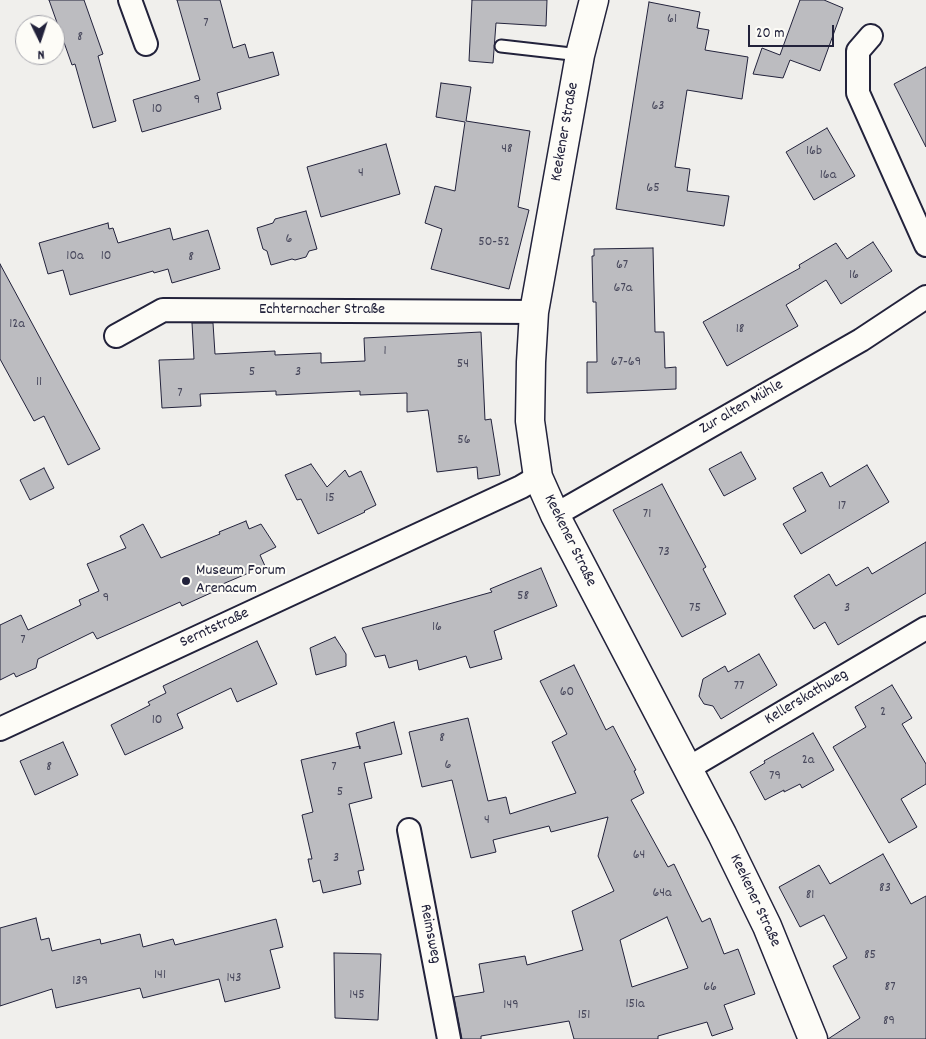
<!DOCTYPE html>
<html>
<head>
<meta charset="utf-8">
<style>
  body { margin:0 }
  #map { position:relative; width:926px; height:1039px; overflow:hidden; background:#f0efec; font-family:Dekko,sans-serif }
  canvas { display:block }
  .north { position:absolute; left:15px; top:15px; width:50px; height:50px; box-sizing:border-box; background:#fdfcf7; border:1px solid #a5a5ac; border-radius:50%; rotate:176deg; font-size:14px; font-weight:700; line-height:20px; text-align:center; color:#22223b }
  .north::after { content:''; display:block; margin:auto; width:18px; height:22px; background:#22223b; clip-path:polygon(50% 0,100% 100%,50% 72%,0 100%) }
  .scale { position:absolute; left:748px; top:25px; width:86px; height:22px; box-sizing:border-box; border:2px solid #22223b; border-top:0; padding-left:6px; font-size:15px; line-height:18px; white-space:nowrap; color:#22223b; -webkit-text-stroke:4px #fdfcf7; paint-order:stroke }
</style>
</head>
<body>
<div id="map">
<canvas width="926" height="1039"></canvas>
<div class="north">N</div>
<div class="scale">20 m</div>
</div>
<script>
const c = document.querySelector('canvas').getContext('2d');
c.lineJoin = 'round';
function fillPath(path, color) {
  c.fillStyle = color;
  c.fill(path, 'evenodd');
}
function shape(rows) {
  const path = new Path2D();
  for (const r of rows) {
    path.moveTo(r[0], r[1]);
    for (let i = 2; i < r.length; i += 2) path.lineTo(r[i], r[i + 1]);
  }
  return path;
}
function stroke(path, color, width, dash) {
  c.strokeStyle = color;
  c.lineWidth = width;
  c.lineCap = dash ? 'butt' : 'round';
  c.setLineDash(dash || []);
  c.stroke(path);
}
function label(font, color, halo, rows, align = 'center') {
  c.font = font + ' Dekko,sans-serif';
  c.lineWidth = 4;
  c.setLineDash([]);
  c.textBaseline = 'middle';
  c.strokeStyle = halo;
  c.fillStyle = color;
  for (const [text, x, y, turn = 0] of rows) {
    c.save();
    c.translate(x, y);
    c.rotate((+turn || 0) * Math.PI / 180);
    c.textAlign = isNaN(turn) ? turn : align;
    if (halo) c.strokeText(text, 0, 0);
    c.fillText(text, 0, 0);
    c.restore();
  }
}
const building = shape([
  [49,0,84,0,103,54,98,56,116,121,93,128,75,64,72,65,49,0],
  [177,0,220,0,233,48,245,44,249,58,273,52,279,75,217,93,221,109,142,132,133,100,200,80,177,0],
  [472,0,547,0,546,26,496,23,493,63,469,61,472,0],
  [800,0,824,0,843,8,820,71,790,60,783,78,753,74,762,48,780,55,800,0],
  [649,2,700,12,697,28,709,30,705,50,748,57,742,99,687,90,675,167,690,169,687,191,729,196,724,226,616,209,649,2],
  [926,67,926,147,894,84,926,67],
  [441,83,471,87,466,121,530,131,518,207,529,210,509,289,431,269,442,229,425,223,435,186,455,191,465,122,436,117,441,83],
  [827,128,855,176,814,200,786,152,827,128],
  [386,144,400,194,321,217,307,167,386,144],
  [306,211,317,249,309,251,306,257,295,260,292,259,271,265,267,251,263,249,257,228,273,223,275,219,306,211],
  [108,223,109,229,113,228,118,243,170,228,173,240,208,230,220,269,172,283,168,269,154,273,153,271,70,295,63,270,48,274,39,243,108,223],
  [873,242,892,271,841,304,826,280,786,305,798,326,727,366,703,322,800,268,799,265,836,243,847,259,873,242],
  [653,248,655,332,664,332,665,368,676,367,676,389,587,393,587,362,597,362,596,302,593,302,592,256,594,256,594,249,653,248],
  [0,264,100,449,68,465,44,416,34,421,0,359,0,264],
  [192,323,213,323,215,354,275,351,275,355,321,353,321,363,365,361,364,338,481,332,485,420,491,419,500,475,478,479,477,467,437,472,428,410,407,412,407,393,360,395,360,391,276,395,276,391,200,394,201,406,162,408,159,360,194,359,192,323],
  [741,452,756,479,724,496,709,469,741,452],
  [311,464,327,487,345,470,349,477,361,471,376,505,364,511,365,512,318,534,301,499,297,500,285,475,311,464],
  [867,465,889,502,801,554,783,524,806,511,793,488,822,472,830,487,867,465],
  [44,468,54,488,30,500,20,480,44,468],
  [662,484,706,567,703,569,726,614,682,637,613,510,662,484],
  [246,521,249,529,261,524,276,547,260,555,265,566,211,589,213,592,182,606,180,602,97,639,93,632,38,659,36,668,16,677,14,673,0,680,0,625,21,615,28,630,81,605,79,600,99,591,87,564,126,548,120,536,143,524,161,558,220,534,219,532,246,521],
  [926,542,926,593,838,645,825,622,814,629,794,596,829,574,836,586,868,567,872,574,926,542],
  [541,568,557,606,494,631,502,659,470,668,466,656,419,670,417,660,389,668,385,655,375,657,362,628,492,592,490,589,541,568],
  [335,637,346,654,346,666,316,675,310,648,335,637],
  [257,641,277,684,237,702,231,688,177,714,183,728,125,755,111,725,150,705,148,702,166,693,163,686,257,641],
  [759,654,777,685,721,719,713,706,704,704,699,696,703,679,725,666,728,672,759,654],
  [574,665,606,730,613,726,636,770,634,771,644,793,631,800,668,867,674,864,702,922,710,918,724,954,738,949,755,994,724,1005,733,1029,712,1036,707,1022,658,1036,658,1039,574,1039,569,1021,481,1036,481,1039,462,1039,454,997,484,992,479,964,525,956,527,965,583,950,572,911,614,891,598,856,608,817,551,832,549,826,493,840,496,852,471,858,452,780,422,787,409,732,468,718,488,801,506,797,510,814,576,793,552,742,567,734,540,681,574,665],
  [667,917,688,968,632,987,620,940,667,917],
  [892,685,912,718,902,724,926,764,926,784,901,799,917,827,889,843,833,747,866,727,855,707,892,685],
  [394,722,402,754,364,763,372,798,349,804,364,870,358,871,361,884,323,893,320,880,313,882,308,859,312,859,302,815,313,812,301,760,360,746,360,749,356,733,394,722],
  [813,733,834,770,802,788,800,784,784,792,784,790,765,800,750,772,765,763,764,761,813,733],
  [63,742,78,775,35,795,20,761,63,742],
  [883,854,911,904,926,896,926,1039,828,1039,860,1018,833,966,847,958,824,915,800,927,779,887,819,865,830,884,883,854],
  [36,918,41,940,49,938,52,951,100,939,101,944,140,934,143,947,173,939,175,945,276,919,283,947,270,950,280,988,225,1002,219,979,143,998,140,988,56,1008,52,989,0,1006,0,928,36,918],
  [334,953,381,954,378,1020,335,1018,334,953]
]);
const service = shape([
  [501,46,580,55]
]);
const minor = shape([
  [130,0,146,44],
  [871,36,858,51,858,93,926,245],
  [116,336,163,310,534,312],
  [555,515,861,340,926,297],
  [0,729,521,487,538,477],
  [687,769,926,628],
  [409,830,449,1039]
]);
const secondary = shape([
  [594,0,580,55,534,312,531,362,530,421,538,477,555,515,722,834,767,926,813,1039]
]);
const markers = [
  [186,581,5,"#22223b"]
];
const numberNames = [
  ["61",672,20],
  ["7",206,24],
  ["8",80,38],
  ["9",197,101],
  ["63",658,107],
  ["10",157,110],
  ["48",507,150],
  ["16b",814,152],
  ["4",361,174],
  ["16a",828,176],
  ["65",653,189],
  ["6",289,240],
  ["50-52",494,243],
  ["10a",75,257],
  ["10",106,257],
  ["8",191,258],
  ["67",622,266],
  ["16",854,276],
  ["67a",623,289],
  ["12a",17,325],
  ["18",740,330],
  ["1",385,352],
  ["67-69",626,363],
  ["54",463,365],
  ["5",252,373],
  ["3",298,373],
  ["11",39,383],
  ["7",180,394],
  ["56",464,441],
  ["15",330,499],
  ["17",842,507],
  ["71",647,515],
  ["73",664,553],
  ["58",523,597],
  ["9",106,599],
  ["75",695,609],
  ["3",847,609],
  ["16",437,628],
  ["7",23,641],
  ["77",739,687],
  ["60",567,693],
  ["2",883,713],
  ["10",157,721],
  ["8",442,739],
  ["2a",808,761],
  ["6",448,766],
  ["8",49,768],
  ["7",334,768],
  ["79",775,777],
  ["5",340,793],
  ["4",487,821],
  ["64",639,856],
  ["3",336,859],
  ["83",885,889],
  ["64a",662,894],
  ["81",810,896],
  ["85",870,956],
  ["141",160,976],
  ["143",234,979],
  ["139",80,982],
  ["66",710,988],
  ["87",890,988],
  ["145",357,996],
  ["151a",635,1005],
  ["149",511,1006],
  ["151",584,1016],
  ["89",889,1022]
];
const streetNames = [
  ["Keekener Straße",566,132,-80],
  ["Echternacher Straße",322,311],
  ["Zur alten Mühle",742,408,-30],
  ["Keekener Straße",569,541,64],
  ["Serntstraße",215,629,-25],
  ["Kellerskathweg",807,698,-31],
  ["Keekener Straße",754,901,65],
  ["Reimsweg",429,934,79]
];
const poiNames = [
  ["Museum Forum",196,572],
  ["Arenacum",196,590]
];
fillPath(building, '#bcbcc0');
stroke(building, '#22223b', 1);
stroke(service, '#22223b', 15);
stroke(minor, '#22223b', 26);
stroke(secondary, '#22223b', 31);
stroke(service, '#fdfcf7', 11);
stroke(minor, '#fdfcf7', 22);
stroke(secondary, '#fdfcf7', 28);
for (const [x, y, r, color] of markers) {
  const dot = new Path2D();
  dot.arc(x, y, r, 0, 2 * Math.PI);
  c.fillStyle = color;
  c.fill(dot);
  stroke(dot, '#fdfcf7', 2);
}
label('14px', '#48485c', null, numberNames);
label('16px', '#22223b', '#fdfcf7', streetNames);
label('16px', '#22223b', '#fdfcf7', poiNames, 'left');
</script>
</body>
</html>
